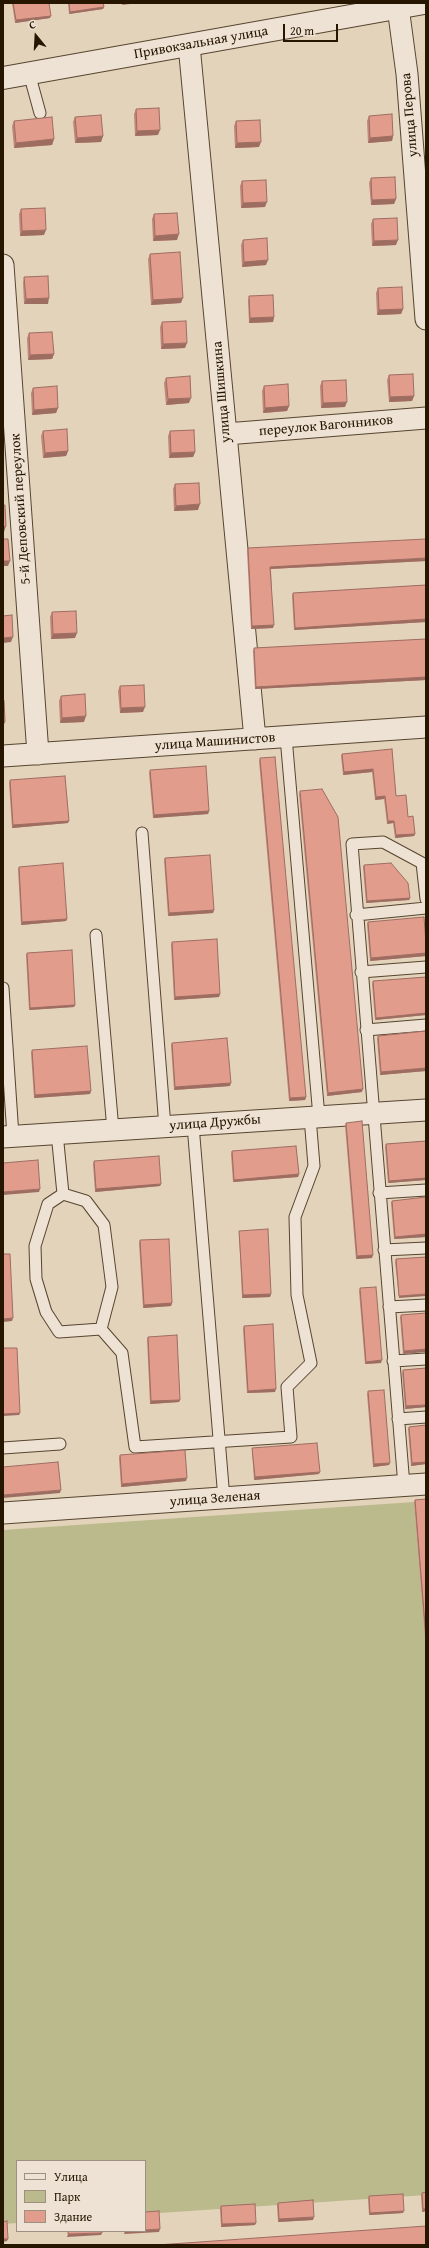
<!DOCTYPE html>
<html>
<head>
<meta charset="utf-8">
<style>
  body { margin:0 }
  #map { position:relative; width:429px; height:2248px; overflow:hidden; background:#e4d3bb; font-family:"Gentium Book Plus",serif }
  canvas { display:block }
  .frame { position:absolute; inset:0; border:4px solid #261600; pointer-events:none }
  .legend { position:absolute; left:16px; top:2160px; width:130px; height:72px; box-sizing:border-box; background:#ede2d3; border:1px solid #9d907f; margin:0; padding:5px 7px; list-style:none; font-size:12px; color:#261600 }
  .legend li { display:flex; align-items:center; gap:8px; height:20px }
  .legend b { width:20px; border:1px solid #9d907f }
  .north { position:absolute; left:16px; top:16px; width:40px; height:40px; -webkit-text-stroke:3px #ede2d3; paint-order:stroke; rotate:342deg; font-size:11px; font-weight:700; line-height:16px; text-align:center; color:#261600 }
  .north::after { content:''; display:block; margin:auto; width:14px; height:18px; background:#261600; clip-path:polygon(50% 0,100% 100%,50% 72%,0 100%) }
  .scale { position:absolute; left:283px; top:24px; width:55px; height:18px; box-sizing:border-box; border:2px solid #261600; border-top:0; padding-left:5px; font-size:12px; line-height:14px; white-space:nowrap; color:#261600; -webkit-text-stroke:3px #ede2d3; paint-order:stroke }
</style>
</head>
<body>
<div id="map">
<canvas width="429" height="2248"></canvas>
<div class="frame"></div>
<ul class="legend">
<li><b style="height:5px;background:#ede2d3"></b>Улица</li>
<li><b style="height:11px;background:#bbba8c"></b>Парк</li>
<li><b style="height:11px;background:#e19c8c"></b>Здание</li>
</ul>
<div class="north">С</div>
<div class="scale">20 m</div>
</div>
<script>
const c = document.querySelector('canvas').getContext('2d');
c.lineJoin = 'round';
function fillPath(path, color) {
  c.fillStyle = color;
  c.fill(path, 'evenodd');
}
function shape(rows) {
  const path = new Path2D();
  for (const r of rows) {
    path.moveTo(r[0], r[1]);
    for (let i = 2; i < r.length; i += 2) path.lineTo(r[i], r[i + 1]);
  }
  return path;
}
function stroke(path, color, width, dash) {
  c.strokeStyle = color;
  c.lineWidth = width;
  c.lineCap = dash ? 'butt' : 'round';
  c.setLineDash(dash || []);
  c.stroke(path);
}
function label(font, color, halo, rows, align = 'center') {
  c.font = font + ' "Gentium Book Plus",serif';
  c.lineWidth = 3;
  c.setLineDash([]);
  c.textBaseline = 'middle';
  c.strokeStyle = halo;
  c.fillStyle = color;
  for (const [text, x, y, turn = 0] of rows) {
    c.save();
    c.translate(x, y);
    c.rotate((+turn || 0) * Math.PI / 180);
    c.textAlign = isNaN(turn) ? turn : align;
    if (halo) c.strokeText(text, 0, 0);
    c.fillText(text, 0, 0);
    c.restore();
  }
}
const green = shape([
  [414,1502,426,1650,426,2195,145,2214,145,2161,17,2161,17,2223,3,2224,3,1530]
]);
const service = shape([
  [29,73,40,113],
  [286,737,319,1117],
  [142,833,165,1127],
  [356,915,426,908],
  [96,935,113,1130],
  [361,972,426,967],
  [3,988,13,1136],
  [366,1030,426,1025],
  [193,1125,224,1499],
  [57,1133,63,1194],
  [379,1193,426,1190],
  [63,1194,86,1201,104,1225,112,1287,101,1329,59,1332,46,1312,36,1279,35,1246,48,1204,63,1194],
  [384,1250,426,1248],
  [389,1307,426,1305],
  [101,1329,122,1353,135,1447,291,1437,287,1387,311,1363,297,1295,295,1217,314,1166,310,1117],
  [393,1361,426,1359],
  [398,1419,426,1417],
  [3,1448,60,1444],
  [404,1486,352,844,383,842,422,863,426,899]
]);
const minor = shape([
  [398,7,407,74,426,319],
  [189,45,255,739],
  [3,265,38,754],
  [226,434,426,418],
  [3,756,426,727],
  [3,1137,426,1110],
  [3,1513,426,1484]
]);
const tertiary = shape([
  [3,78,424,3]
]);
const wall = shape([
  [12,3,49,3,50,18,15,23],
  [68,3,103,3,104,7,103,9,69,14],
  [136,109,158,135,135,136,134,114],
  [369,116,393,136,392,141,368,143,367,121],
  [75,117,103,136,101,142,75,143,73,122],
  [14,121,54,139,52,145,14,148,12,126],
  [236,121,259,147,235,148,234,126],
  [371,178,396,199,394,204,371,205,369,183],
  [242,181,265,207,241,208,240,186],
  [21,209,44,235,20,236,19,214],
  [154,214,177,240,153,241,152,219],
  [373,219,396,245,372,246,371,224],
  [243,240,266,265,242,267,241,245],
  [150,254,181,303,151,305,148,259],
  [24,277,48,304,24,304,23,283],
  [378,288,403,309,401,314,377,315,376,293],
  [249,296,274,317,273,322,249,323,248,301],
  [162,322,185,348,161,349,160,327],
  [29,333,54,354,52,359,28,360,27,338],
  [389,375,414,396,412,401,389,402,387,380],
  [166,378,189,403,166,405,164,383],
  [322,381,345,407,321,408,320,386],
  [264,386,289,406,287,411,263,413,262,391],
  [33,388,58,408,56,413,32,415,31,393],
  [43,431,68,451,66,456,43,458,41,436],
  [170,431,195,452,193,457,169,458,168,436],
  [175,484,198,510,174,511,173,489],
  [248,548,426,561,271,569,273,628,251,629,247,551],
  [426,585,426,622,294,630,292,596,293,593],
  [52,612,75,638,51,639,50,617],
  [426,639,426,680,255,689,253,651,254,648],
  [120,686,143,712,120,713,118,691],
  [61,696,84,722,60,723,59,701],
  [392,749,396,796,408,817,415,834,414,836,395,838,393,823,387,824,384,799,375,800,372,772,343,775,341,756,342,754],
  [260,758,306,1097,305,1100,289,1101,259,761],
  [150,770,209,811,208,814,153,818,149,773],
  [10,780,68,823,12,828,9,783],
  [300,791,362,1092,327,1096,299,794],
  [165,858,214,910,213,913,168,916,164,860],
  [364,865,410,898,409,900,366,903,363,867],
  [19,867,67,919,66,921,21,925,18,869],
  [368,922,426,956,370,961,367,924],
  [172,942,220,994,219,997,174,1000,171,945],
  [27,953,75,1005,74,1007,29,1010,26,955],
  [426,977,426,1015,375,1020,372,984,373,981],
  [426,1031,426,1071,380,1075,377,1039,378,1036],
  [172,1043,230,1086,174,1090,171,1045],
  [32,1050,91,1091,90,1094,34,1098,31,1053],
  [346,1123,372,1258,356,1259,345,1125],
  [426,1141,426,1180,388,1183,385,1147,386,1144],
  [232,1151,299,1174,298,1177,233,1182,231,1154],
  [94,1161,161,1184,160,1186,95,1192,93,1164],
  [426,1197,426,1237,394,1239,391,1203,392,1201],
  [239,1231,271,1294,270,1297,242,1298,239,1233],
  [140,1240,172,1303,171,1306,143,1308,139,1243],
  [426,1257,399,1298,395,1262,396,1259],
  [360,1288,381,1363,365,1364,359,1291],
  [426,1313,403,1354,400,1317,401,1315],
  [244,1326,275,1392,247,1393,243,1329],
  [148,1337,180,1400,179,1402,150,1404,147,1339],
  [426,1368,426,1407,405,1409,402,1373,403,1370],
  [368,1391,389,1465,373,1467,367,1394],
  [426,1425,426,1464,411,1466,408,1429,409,1427],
  [252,1448,319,1474,254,1480,252,1451],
  [120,1455,186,1481,121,1487,119,1458],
  [426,1499,426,1651,414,1502,415,1500],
  [422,2193,426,2211,422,2212,421,2195],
  [369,2196,403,2213,369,2215,368,2199],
  [278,2203,313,2220,278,2222,277,2205],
  [221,2206,255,2225,221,2227,220,2209]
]);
const shadedWall = shape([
  [123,3,138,3,122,5],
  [104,7,103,9,69,14,70,12],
  [51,16,50,18,15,23,16,20],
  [160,130,158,135,135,136,137,131],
  [103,136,101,142,75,143,77,138],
  [393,136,392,141,368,143,370,138],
  [54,139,52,145,14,148,16,143],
  [261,142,259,147,235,148,237,143],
  [396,199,394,204,371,205,372,200],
  [267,202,265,207,241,208,243,203],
  [46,230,44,235,20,236,22,231],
  [179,234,177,240,153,241,155,236],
  [398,240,396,245,372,246,374,241],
  [268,260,266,265,242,267,244,262],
  [49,298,48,304,24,304,26,299],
  [183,298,181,303,151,305,153,300],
  [403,309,401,314,377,315,379,310],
  [274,317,273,322,249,323,250,318],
  [187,343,185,348,161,349,163,344],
  [54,354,52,359,28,360,30,355],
  [414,396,412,401,389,402,390,397],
  [191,398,189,403,166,405,168,399],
  [347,402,345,407,321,408,323,403],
  [289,406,287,411,263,413,265,408],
  [58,408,56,413,32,415,34,410],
  [68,451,66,456,43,458,45,453],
  [195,452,193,457,169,458,171,453],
  [200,504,198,510,174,511,176,506],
  [6,526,4,532,3,532,3,527],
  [426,558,426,561,269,569,270,567],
  [3,561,10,561,8,566,3,566],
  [426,619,426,622,294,630,295,628],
  [274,625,273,628,251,629,252,626],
  [77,633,75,638,51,639,53,634],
  [13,637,11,642,3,643,3,638],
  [426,677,426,680,255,689,256,687],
  [145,707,143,712,120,713,121,708],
  [86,716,84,722,60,723,62,718],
  [3,722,5,722,3,727],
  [373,769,372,772,343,775,344,772],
  [385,796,384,799,375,800,376,797],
  [209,811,208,814,153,818,154,815],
  [69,821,68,823,12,828,13,825],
  [388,821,394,821,393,823,387,824],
  [415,834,414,836,395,838,396,835],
  [410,898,409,900,366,903,367,901],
  [214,910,213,913,168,916,169,913],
  [67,919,66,921,21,925,22,922],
  [426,953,426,956,370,961,371,958],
  [220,994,219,997,174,1000,175,997],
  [75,1005,74,1007,29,1010,30,1008],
  [426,1013,426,1015,375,1020,376,1018],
  [426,1068,426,1071,380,1075,381,1072],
  [231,1083,230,1086,174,1090,175,1087],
  [363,1089,362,1092,327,1096,328,1093],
  [91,1091,90,1094,34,1098,35,1095],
  [306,1097,305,1100,289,1101,290,1098],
  [299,1174,298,1177,233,1182,234,1180],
  [426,1178,426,1180,388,1183,389,1181],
  [161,1184,160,1186,95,1192,96,1189],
  [40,1189,39,1192,3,1195,3,1192],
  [426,1234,426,1237,394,1239,395,1237],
  [373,1255,372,1258,356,1259,357,1256],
  [271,1294,270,1297,242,1298,243,1295],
  [426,1294,426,1296,399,1298,399,1296],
  [172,1303,171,1306,143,1308,144,1305],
  [13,1318,12,1321,3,1322,3,1319],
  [426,1349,426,1352,403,1354,404,1351],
  [382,1360,381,1363,365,1364,366,1362],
  [276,1389,275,1392,247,1393,248,1391],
  [180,1400,179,1402,150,1404,151,1401],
  [426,1405,426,1407,405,1409,406,1406],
  [20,1413,19,1415,3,1416,3,1414],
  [426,1462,426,1464,411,1466,412,1463],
  [390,1463,389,1465,373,1467,374,1464],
  [320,1472,319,1474,254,1480,255,1477],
  [187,1478,186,1481,121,1487,122,1484],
  [61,1490,60,1493,3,1498,3,1495],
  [423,2209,426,2209,426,2211,422,2212],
  [404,2211,403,2213,369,2215,370,2213],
  [314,2217,313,2220,278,2222,279,2219],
  [256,2223,255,2225,221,2227,222,2224],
  [160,2229,159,2232,124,2234,125,2231,145,2231,145,2230],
  [102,2233,101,2235,67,2237,68,2234],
  [3,2239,8,2239,7,2241,3,2242]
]);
const building = shape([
  [13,3,49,3,51,16,16,20,13,3],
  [69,3,103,3,104,7,70,12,69,3],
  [159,108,160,130,137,131,136,109,159,108],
  [392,114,393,136,370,138,369,116,392,114],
  [101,115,103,136,77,138,75,117,101,115],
  [52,117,54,139,16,143,14,121,52,117],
  [260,120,261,142,237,143,236,121,260,120],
  [395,177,396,199,372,200,371,178,395,177],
  [266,180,267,202,243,203,242,181,266,180],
  [45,208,46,230,22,231,21,209,45,208],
  [177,213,179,234,155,236,154,214,177,213],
  [397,218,398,240,374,241,373,219,397,218],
  [267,238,268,260,244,262,243,240,267,238],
  [180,252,183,298,153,300,150,254,180,252],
  [48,276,49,298,26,299,24,277,48,276],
  [402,287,403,309,379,310,378,288,402,287],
  [273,295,274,317,250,318,249,296,273,295],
  [186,321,187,343,163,344,162,322,186,321],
  [52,332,54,354,30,355,29,333,52,332],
  [413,374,414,396,390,397,389,375,413,374],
  [190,376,191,398,168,399,166,378,190,376],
  [346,380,347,402,323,403,322,381,346,380],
  [288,384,289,406,265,408,264,386,288,384],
  [57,386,58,408,34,410,33,388,57,386],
  [67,429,68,451,45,453,43,431,67,429],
  [194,430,195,452,171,453,170,431,194,430],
  [199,483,200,504,176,506,175,484,199,483],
  [3,505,5,505,6,526,3,527,3,505],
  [3,539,8,539,10,561,3,561,3,539],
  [426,539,426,558,270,567,274,625,252,626,248,548,426,539],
  [426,585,426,619,295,628,293,593,426,585],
  [76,611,77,633,53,634,52,612,76,611],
  [12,615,13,637,3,638,3,616,12,615],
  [426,639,426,677,256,687,254,648,426,639],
  [144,685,145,707,121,708,120,686,144,685],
  [85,694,86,716,62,718,61,696,85,694],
  [3,700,4,700,5,722,3,722,3,700],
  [392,749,396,796,406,795,408,817,413,816,415,834,396,835,394,821,388,821,385,796,376,797,373,769,344,772,342,754,392,749],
  [275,757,306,1097,290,1098,260,758,275,757],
  [206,766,209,811,154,815,150,770,206,766],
  [65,776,69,821,13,825,10,780,65,776],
  [322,789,338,817,363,1089,328,1093,300,791,322,789],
  [210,855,214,910,169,913,165,858,210,855],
  [63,863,67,919,22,922,19,867,63,863],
  [391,863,408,883,410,898,367,901,364,865,391,863],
  [424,917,426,943,426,953,371,958,368,922,424,917],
  [217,939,220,994,175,997,172,942,217,939],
  [72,950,75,1005,30,1008,27,953,72,950],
  [426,977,426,1013,376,1018,373,981,426,977],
  [426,1031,426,1068,381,1072,378,1036,426,1031],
  [227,1038,231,1083,175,1087,172,1043,227,1038],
  [87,1046,91,1091,35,1095,32,1050,87,1046],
  [362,1121,373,1255,357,1256,346,1123,362,1121],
  [426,1141,426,1178,389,1181,386,1144,426,1141],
  [296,1146,299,1174,234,1180,232,1151,296,1146],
  [159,1156,161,1184,96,1189,94,1161,159,1156],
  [38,1160,40,1189,3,1192,3,1163,38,1160],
  [426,1197,426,1234,395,1237,392,1201,426,1197],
  [268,1229,271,1294,243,1295,239,1231,268,1229],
  [169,1239,172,1303,144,1305,140,1240,169,1239],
  [3,1254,10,1254,13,1318,3,1319,3,1254],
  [426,1257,426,1294,399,1296,396,1259,426,1257],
  [376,1287,382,1360,366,1362,360,1288,376,1287],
  [426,1313,426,1349,404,1351,401,1315,426,1313],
  [273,1324,276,1389,248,1391,244,1326,273,1324],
  [177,1335,180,1400,151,1401,148,1337,177,1335],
  [3,1348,17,1348,20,1413,3,1414,3,1348],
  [426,1368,426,1405,406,1406,403,1370,426,1368],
  [384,1390,390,1463,374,1464,368,1391,384,1390],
  [426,1425,426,1462,412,1463,409,1427,426,1425],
  [317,1443,320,1472,255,1477,252,1448,317,1443],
  [185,1450,187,1478,122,1484,120,1455,185,1450],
  [58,1462,61,1490,3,1495,3,1467,58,1462],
  [426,1499,426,1637,415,1500,426,1499],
  [426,2192,426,2209,423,2209,422,2193,426,2192],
  [403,2194,404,2211,370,2213,369,2196,403,2194],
  [313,2200,314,2217,279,2219,278,2203,313,2200],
  [255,2204,256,2223,222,2224,221,2206,255,2204],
  [159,2211,160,2229,145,2230,145,2212,159,2211],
  [7,2221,8,2239,3,2239,3,2222,7,2221],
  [426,2226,426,2245,157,2245,426,2226],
  [68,2231,102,2231,102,2233,68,2234,68,2231]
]);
const streetNames = [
  ["Привокзальная улица",201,43,-10],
  ["улица Перова",410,115,-95],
  ["улица Шишкина",222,392,-95],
  ["переулок Вагонников",326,426,-5],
  ["5-й Деповский переулок",21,509,-94],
  ["улица Машинистов",215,742,-4],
  ["улица Дружбы",215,1123,-4],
  ["улица Зеленая",215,1499,-4]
];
fillPath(green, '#bbba8c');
stroke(service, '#56452f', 13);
stroke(minor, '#56452f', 23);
stroke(tertiary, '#56452f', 24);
stroke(service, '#ede2d3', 11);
stroke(minor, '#ede2d3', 21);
stroke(tertiary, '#ede2d3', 22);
fillPath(wall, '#c28678');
fillPath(shadedWall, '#9e6d62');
fillPath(building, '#e19c8c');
stroke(building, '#9e6d62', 1);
label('14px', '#261600', '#ede2d3', streetNames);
</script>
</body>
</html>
